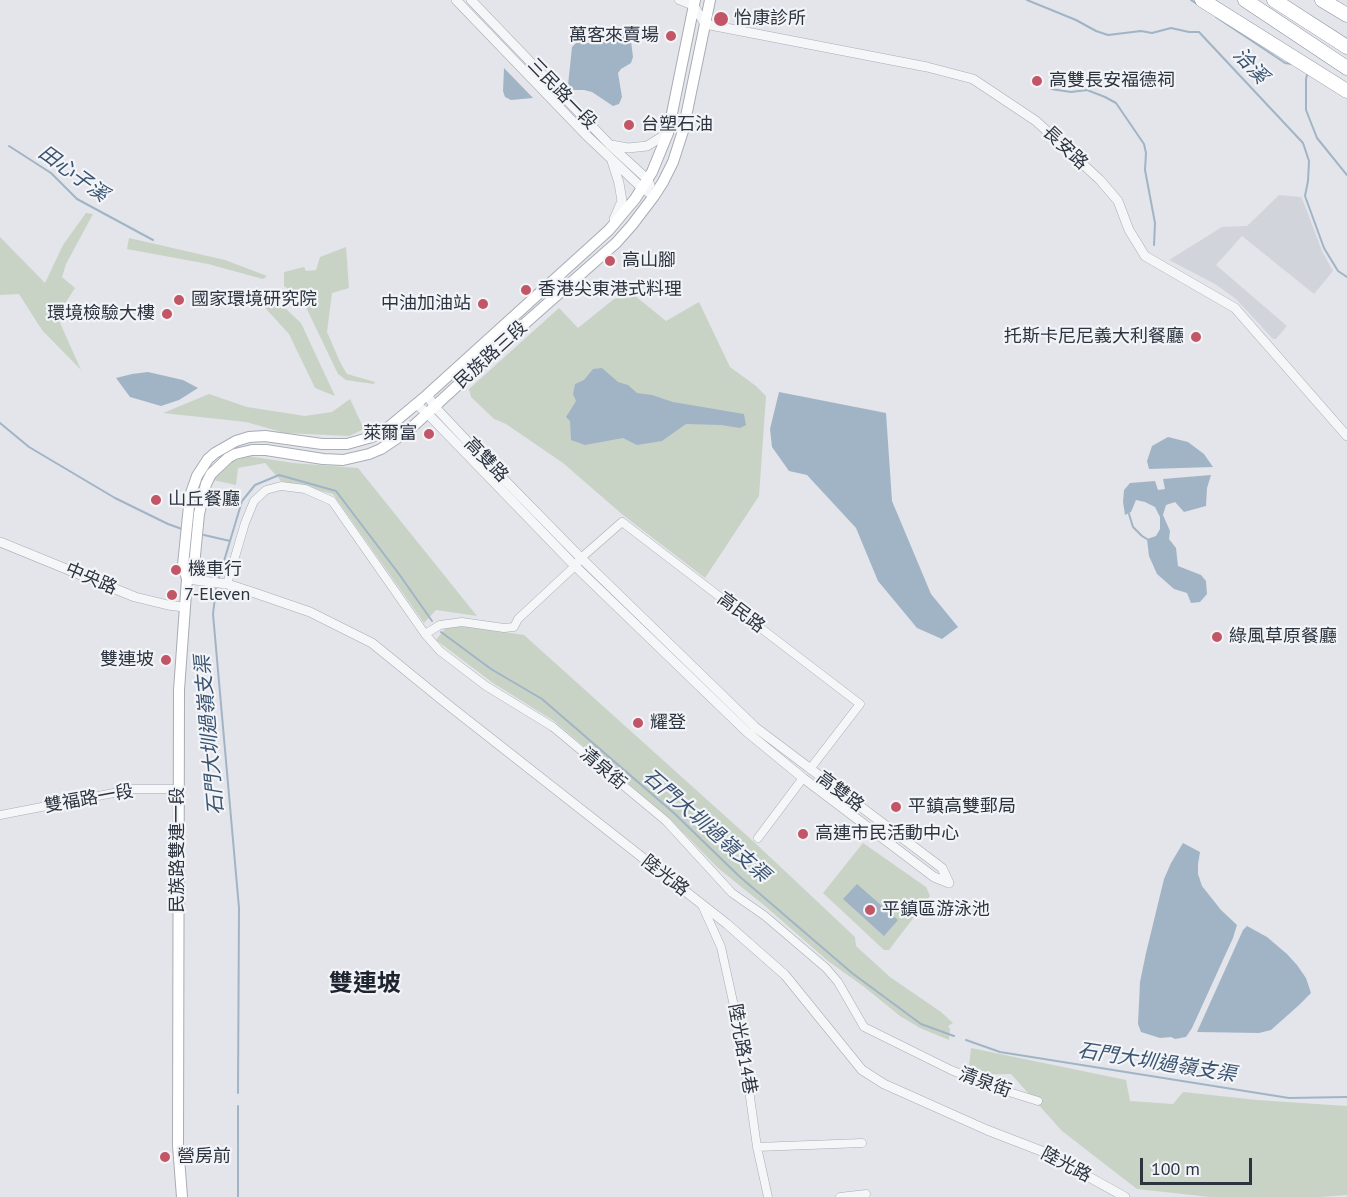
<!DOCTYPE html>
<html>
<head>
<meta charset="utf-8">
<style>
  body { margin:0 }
  #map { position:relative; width:1347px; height:1197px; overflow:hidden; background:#e3e5ea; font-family:"PT Sans",sans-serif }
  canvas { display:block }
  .scale { position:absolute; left:1140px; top:1158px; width:112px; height:27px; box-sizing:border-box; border:3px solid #2c3440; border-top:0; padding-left:8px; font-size:18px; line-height:21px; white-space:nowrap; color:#2c3440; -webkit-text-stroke:4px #f2f4f7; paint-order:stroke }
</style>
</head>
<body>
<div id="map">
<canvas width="1347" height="1197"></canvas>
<div class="scale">100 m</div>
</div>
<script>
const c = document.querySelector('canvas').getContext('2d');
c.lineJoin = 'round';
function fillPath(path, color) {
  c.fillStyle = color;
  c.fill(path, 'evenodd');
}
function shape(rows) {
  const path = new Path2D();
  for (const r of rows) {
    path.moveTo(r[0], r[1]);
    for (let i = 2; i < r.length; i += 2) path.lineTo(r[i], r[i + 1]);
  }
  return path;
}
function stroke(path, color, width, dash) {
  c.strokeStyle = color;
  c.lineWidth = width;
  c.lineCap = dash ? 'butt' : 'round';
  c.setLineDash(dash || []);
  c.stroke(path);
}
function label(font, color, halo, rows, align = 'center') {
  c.font = font + ' "PT Sans","Noto Sans TC",sans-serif';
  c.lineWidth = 4.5;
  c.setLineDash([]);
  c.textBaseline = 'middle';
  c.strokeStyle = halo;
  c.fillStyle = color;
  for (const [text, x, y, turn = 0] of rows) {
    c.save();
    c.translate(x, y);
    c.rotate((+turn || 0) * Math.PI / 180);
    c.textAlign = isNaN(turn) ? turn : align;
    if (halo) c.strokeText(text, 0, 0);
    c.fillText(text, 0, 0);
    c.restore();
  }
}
const built = shape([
  [1279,195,1301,197,1304,203,1322,251,1333,271,1314,294,1242,236,1216,265,1287,326,1276,339,1273,339,1236,299,1215,284,1169,260,1222,227,1247,226]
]);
const green = shape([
  [86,213,93,214,66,264,62,277,75,288,57,316,81,370,42,330,19,294,0,295,0,237,45,283,63,245],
  [129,238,225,260,267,276,263,279,208,264,127,249],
  [346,247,349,288,332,293,327,332,340,362,347,374,375,382,374,384,346,380,338,374,302,299,284,286,284,272,304,267,306,271,316,270,320,257],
  [634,295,666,321,699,302,730,367,756,386,766,396,759,496,705,578,623,515,563,463,506,424,494,419,471,397,469,389,559,308,578,328,614,299],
  [257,299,286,309,301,323,335,396,315,388,289,334],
  [209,394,247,407,305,416,332,412,350,399,364,429,349,436,285,433,246,422,163,413],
  [248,456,293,463,358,468,477,616,436,610,424,623,333,494,281,481,265,463,238,468,236,485,213,480,227,464],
  [447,626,471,627,524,635,754,842,855,937,856,946,890,977,941,1012,953,1023,948,1026,950,1029,949,1040,920,1028,900,1016,863,986,828,961,765,906,718,868,668,817,554,721,493,683,436,640],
  [863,843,926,887,930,896,889,950,884,950,823,893],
  [971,1048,1126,1080,1130,1101,1173,1104,1183,1092,1257,1100,1347,1106,1347,1195,1320,1197,1210,1197,1137,1189,1062,1131,1011,1074,968,1075]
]);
const water = shape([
  [624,34,626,35,631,41,633,57,631,63,621,69,618,73,622,97,619,104,613,106,592,92,584,90,572,90,568,85,572,47,576,43,597,43,610,41],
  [504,68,533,98,511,100,505,97,503,91],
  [602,368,618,382,628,385,637,393,652,395,673,402,744,414,746,425,740,428,721,425,686,424,662,441,637,445,623,438,585,445,571,440,570,421,566,417,576,401,573,394,575,384,584,380,593,369],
  [148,372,183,380,198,388,179,400,161,406,130,397,116,378,132,374],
  [779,392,886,413,892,501,931,594,958,627,942,639,917,628,878,581,856,528,807,475,789,471,772,447,770,429],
  [1168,437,1188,442,1204,454,1213,467,1149,469,1147,461,1152,446],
  [1211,475,1207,488,1206,506,1184,512,1175,502,1166,505,1163,515,1170,531,1169,539,1176,548,1178,566,1201,575,1206,581,1207,594,1200,602,1191,603,1187,593,1174,589,1157,574,1149,556,1147,539,1156,536,1160,529,1160,517,1155,507,1145,502,1136,500,1131,512,1125,515,1123,502,1124,490,1130,483,1155,481,1158,490,1165,489,1163,479],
  [1183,843,1200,852,1198,864,1198,874,1202,886,1221,910,1237,925,1233,938,1192,1028,1186,1037,1175,1039,1171,1037,1160,1038,1141,1032,1138,1024,1140,982,1146,953,1164,879,1171,863],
  [857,884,898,920,884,936,843,899],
  [1247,926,1267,937,1287,954,1297,965,1306,978,1311,993,1298,1006,1271,1030,1259,1033,1197,1032,1243,930]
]);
const stream = shape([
  [1027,0,1076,20,1096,31,1108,35,1141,31,1152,33,1171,28,1189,32,1199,32,1303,143,1309,161,1308,181,1305,196,1324,248,1338,271,1347,277],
  [1191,0,1197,4],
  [1216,17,1285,63,1292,64],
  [1308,71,1306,79,1306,110,1317,138,1347,175],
  [1051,89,1071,92,1087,90,1105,97,1116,103,1144,144,1146,153,1145,170,1155,223,1154,245],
  [9,146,51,173,77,199,153,240],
  [0,423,29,447,115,498,168,524,182,529],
  [1129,514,1133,527,1142,536,1147,539],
  [204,535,230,541],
  [218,581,242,501,255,485,279,475,336,491,399,574,432,621],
  [216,589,213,614,239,908,238,1093],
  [441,632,491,669,542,699,675,814,739,876,852,973,921,1024,954,1036],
  [966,1040,1000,1052,1289,1098,1347,1097],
  [238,1106,238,1197]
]);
const minor = shape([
  [679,0,694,6],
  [227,584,245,523,254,501,266,490,281,486,305,489,332,501,425,634,440,651,486,686,553,727,666,821,732,893,765,916,826,968,838,982,864,1027,951,1070,993,1087,1038,1101],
  [425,634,440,625,462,622,504,628,514,627,518,619,575,566,581,558,622,522,860,704,810,769],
  [0,815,134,789,178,789],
  [758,838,803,778],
  [702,905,721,947,743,1047,757,1147,768,1197],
  [757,1147,862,1143],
  [840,1197,866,1194]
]);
const tertiary = shape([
  [456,0,585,134,642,188,654,196],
  [471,0,610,145,647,179,650,185],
  [694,6,705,24,927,67,973,79,1036,121,1100,180,1118,201,1129,230,1145,256,1235,308,1347,436],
  [611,145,628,148,647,146,668,133],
  [612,161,619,183,622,201,614,219],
  [427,395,435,407,482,457,581,558,755,727,942,868,949,883],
  [416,404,427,413,575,566,747,732,803,778,934,877,949,883],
  [0,542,135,597,168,605,184,607],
  [187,579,227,584,249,591,310,612,372,643,447,704,727,924,785,975,862,1070,884,1084,987,1130,1044,1152,1125,1197]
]);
const secondary = shape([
  [187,579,194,566,199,514,206,484,211,474,228,458,235,454,252,450,266,450,323,459,343,460,369,454,381,449,409,430,522,326,616,243,632,225,654,196,663,182,673,162,683,131,710,0],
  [182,1197,178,1145,179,690,187,579,183,565,190,496,197,476,208,459,215,453,236,441,249,437,265,436,322,444,347,444,372,437,385,430,427,395,609,230,635,199,652,172,668,133,695,0]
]);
const motorway = shape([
  [1202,0,1347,91],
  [1245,0,1347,68],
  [1274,0,1347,47],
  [1322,0,1347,15]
]);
const markers = [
  [721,19,8,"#c25566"],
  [671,36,6,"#c25566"],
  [1037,81,6,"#c25566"],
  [629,125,6,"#c25566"],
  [610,261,6,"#c25566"],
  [526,290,6,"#c25566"],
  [179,300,6,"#c25566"],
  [483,304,6,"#c25566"],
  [167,314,6,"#c25566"],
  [1196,337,6,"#c25566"],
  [429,434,6,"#c25566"],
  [156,500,6,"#c25566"],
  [176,570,6,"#c25566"],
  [172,595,6,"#c25566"],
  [1217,637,6,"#c25566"],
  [166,660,6,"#c25566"],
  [638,723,6,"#c25566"],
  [896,807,6,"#c25566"],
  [803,834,6,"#c25566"],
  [870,910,6,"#c25566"],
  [165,1157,6,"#c25566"]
];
const poiNames = [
  ["怡康診所",734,19],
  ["萬客來賣場",659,36,"right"],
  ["高雙長安福德祠",1049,81],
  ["台塑石油",641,125],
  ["高山腳",622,261],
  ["香港尖東港式料理",538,290],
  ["國家環境研究院",191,300],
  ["中油加油站",471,304,"right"],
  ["環境檢驗大樓",155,314,"right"],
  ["托斯卡尼尼義大利餐廳",1184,337,"right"],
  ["萊爾富",417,434,"right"],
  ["山丘餐廳",168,500],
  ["機車行",188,570],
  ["7-Eleven",184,595],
  ["綠風草原餐廳",1229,637],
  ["雙連坡",154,660,"right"],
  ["耀登",650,723],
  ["平鎮高雙郵局",908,807],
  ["高連市民活動中心",815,834],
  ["平鎮區游泳池",882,910],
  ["營房前",177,1157]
];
const streetNames = [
  ["三民路一段",562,94,46],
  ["長安路",1065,148,43],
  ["民族路三段",491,355,-42],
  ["高雙路",486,460,46],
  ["中央路",91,579,23],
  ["高民路",741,613,37],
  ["清泉街",603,769,40],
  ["高雙路",840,792,37],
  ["雙福路一段",89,799,-10],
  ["民族路雙連一段",178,850,-90],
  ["陸光路",665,876,38],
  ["陸光路14巷",742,1049,80],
  ["清泉街",985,1083,20],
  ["陸光路",1066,1165,28]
];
const waterNames = [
  ["洽溪",1250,66,47],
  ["田心子溪",73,174,36],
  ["石門大圳過嶺支渠",210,735,-95],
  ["石門大圳過嶺支渠",706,826,41],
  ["石門大圳過嶺支渠",1157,1063,9]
];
const districtNames = [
  ["雙連坡",365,984]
];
fillPath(built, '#d1d5db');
fillPath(green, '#c8d3c5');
fillPath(water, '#a1b4c6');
stroke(stream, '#a1b4c6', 2);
stroke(minor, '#a8acb4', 9);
stroke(tertiary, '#a8acb4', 10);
stroke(secondary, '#a8acb4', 12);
stroke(motorway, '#8b939f', 15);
stroke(minor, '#f5f6f8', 8);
stroke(tertiary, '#f5f6f8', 9);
stroke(secondary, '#fff', 10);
stroke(motorway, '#fff', 14);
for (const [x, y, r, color] of markers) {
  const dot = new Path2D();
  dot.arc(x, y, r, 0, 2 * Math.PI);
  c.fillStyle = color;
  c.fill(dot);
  stroke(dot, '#f2f4f7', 2);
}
label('18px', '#2c3440', '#f2f4f7', poiNames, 'left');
label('18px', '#2c3440', '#f2f4f7', streetNames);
label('italic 20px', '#3a5370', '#f2f4f7', waterNames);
label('bold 24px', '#1e2531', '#f2f4f7', districtNames);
</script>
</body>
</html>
